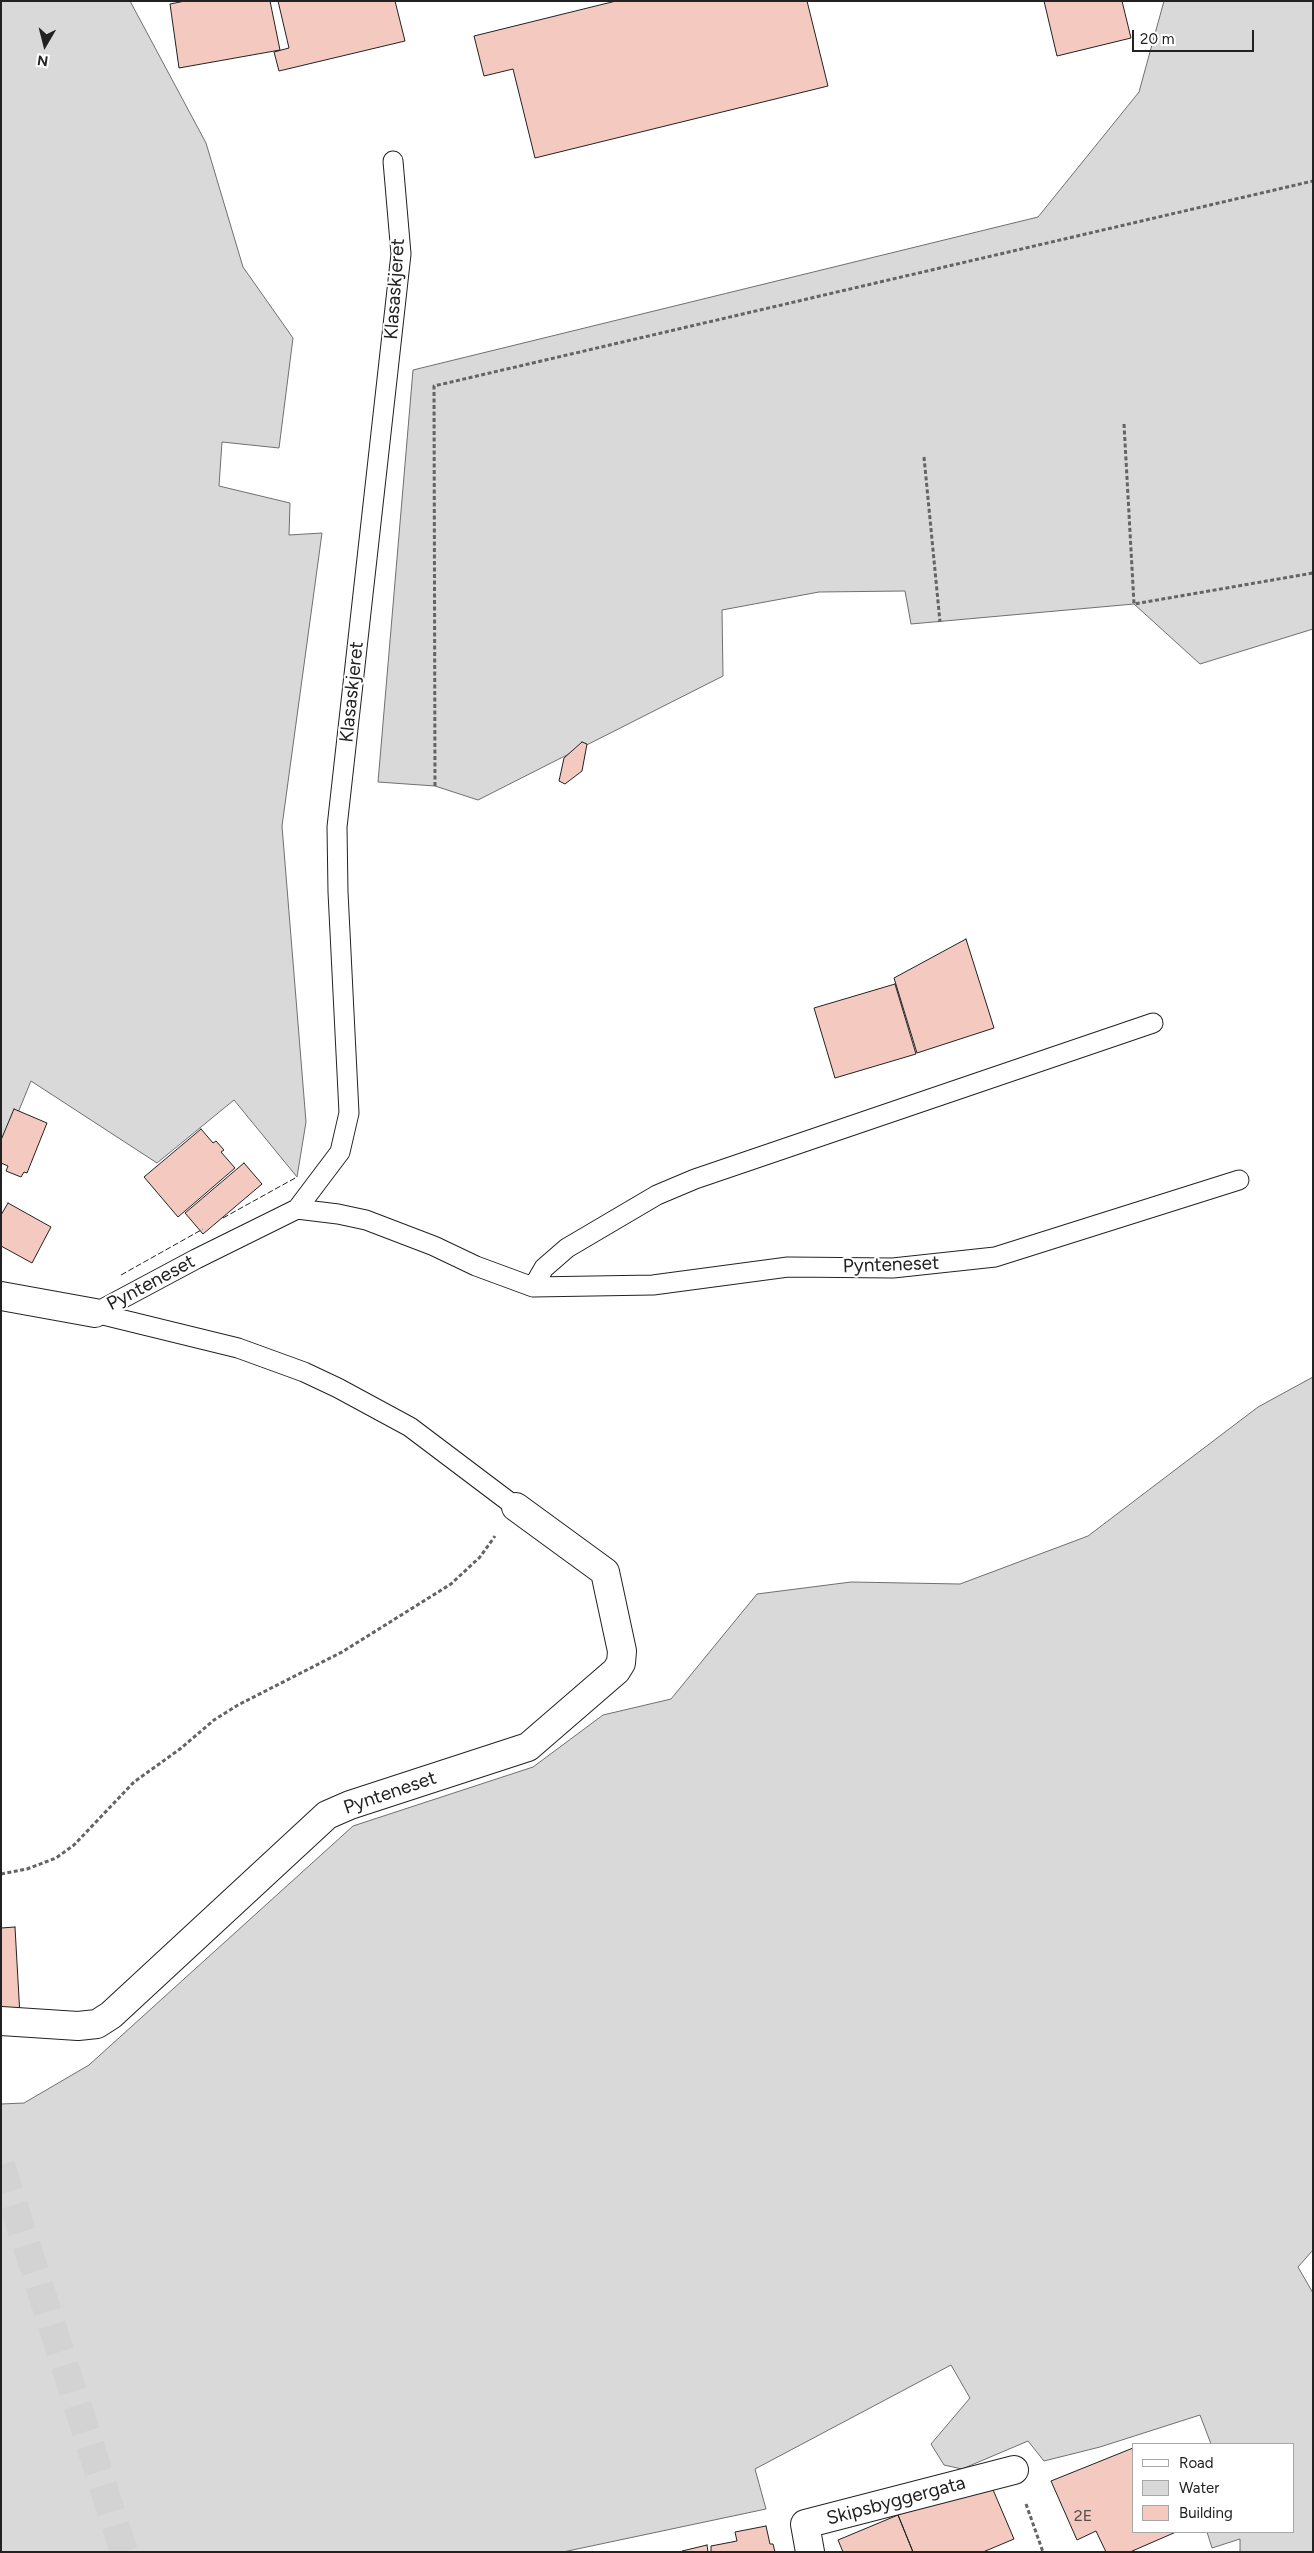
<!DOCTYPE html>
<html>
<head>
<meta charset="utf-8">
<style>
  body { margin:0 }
  #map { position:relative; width:1314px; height:2553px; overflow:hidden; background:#fff; font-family:Figtree,sans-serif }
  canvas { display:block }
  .frame { position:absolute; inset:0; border:2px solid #222; pointer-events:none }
  .legend { position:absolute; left:1132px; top:2443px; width:162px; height:90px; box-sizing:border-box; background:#fff; border:1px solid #a7a7a7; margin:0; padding:6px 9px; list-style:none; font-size:15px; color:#222 }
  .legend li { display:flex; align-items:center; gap:10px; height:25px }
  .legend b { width:25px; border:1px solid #a7a7a7 }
  .north { position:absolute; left:20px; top:20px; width:50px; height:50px; -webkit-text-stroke:4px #fff; paint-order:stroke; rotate:188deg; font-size:14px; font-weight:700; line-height:20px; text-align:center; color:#222 }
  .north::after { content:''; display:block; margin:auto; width:18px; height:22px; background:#222; clip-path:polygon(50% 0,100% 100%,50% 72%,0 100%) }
  .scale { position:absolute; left:1132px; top:30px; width:122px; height:22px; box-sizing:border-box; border:2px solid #222; border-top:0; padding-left:6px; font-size:15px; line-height:18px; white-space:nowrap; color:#222; -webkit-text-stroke:4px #fff; paint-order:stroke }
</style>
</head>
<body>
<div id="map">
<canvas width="1314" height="2553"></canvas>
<div class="frame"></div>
<ul class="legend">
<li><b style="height:6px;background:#fff"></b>Road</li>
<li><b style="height:14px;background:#d9d9d9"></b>Water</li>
<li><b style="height:14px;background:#f3c9c0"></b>Building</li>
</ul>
<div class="north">N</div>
<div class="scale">20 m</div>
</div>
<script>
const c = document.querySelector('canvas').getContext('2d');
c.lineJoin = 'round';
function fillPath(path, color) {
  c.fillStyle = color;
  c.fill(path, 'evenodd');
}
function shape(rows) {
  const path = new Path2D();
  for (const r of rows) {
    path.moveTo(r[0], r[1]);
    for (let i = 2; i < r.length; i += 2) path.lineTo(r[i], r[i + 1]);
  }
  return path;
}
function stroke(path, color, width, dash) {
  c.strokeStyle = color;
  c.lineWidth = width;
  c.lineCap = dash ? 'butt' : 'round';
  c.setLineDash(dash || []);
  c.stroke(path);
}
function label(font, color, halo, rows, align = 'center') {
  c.font = font + ' Figtree,sans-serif';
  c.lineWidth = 4;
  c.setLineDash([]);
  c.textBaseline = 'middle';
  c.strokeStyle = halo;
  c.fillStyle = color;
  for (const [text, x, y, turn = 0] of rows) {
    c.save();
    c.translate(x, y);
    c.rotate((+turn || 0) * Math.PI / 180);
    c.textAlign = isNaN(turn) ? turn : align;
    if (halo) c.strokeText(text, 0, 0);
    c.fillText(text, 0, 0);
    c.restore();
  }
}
const water = shape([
  [1,1,130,1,206,143,243,267,293,338,279,448,222,442,219,486,290,503,289,535,322,533,282,826,306,1122,297,1177,234,1100,157,1163,31,1081,1,1154,1,1],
  [1164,1,1313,1,1313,629,1200,664,1134,604,911,624,905,591,819,592,722,610,723,676,478,800,435,786,378,782,413,370,1038,217,1139,92,1164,1],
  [1313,1377,1313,2250,1298,2267,1313,2293,1313,2552,1240,2552,1240,2539,1212,2548,1207,2532,1293,2532,1293,2444,1211,2444,1200,2415,1100,2447,1044,2461,1028,2441,962,2469,944,2465,931,2444,970,2398,951,2365,755,2469,766,2509,563,2552,1,2552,1,2104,24,2103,89,2065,353,1826,533,1767,603,1715,671,1699,757,1594,851,1582,960,1584,1088,1536,1258,1407,1313,1377]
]);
const building = shape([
  [185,1,270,1,280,50,179,68,170,4,185,1],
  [278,1,395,1,405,41,279,71,274,52,289,48,278,1],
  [616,1,807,1,828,86,535,158,513,69,484,76,474,36,616,1],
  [1044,1,1122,1,1131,38,1057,56,1044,1],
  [582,742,587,744,582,771,565,784,559,781,564,758,582,742],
  [966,939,994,1028,917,1053,894,978,966,939],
  [895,984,916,1054,835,1078,814,1008,895,984],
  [14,1109,47,1123,27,1173,24,1172,21,1177,6,1171,8,1166,1,1163,1,1140,14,1109],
  [201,1129,213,1143,216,1141,224,1150,221,1152,235,1168,178,1217,144,1177,201,1129],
  [244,1163,262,1184,203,1234,185,1213,244,1163],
  [8,1203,51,1227,32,1263,1,1246,1,1215,8,1203],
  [15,1927,20,2016,1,2018,1,1928,15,1927],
  [1133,2448,1133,2532,1176,2532,1130,2552,1106,2552,1096,2531,1077,2540,1051,2481,1133,2448],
  [988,2478,1014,2539,983,2552,913,2552,898,2515,988,2478],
  [898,2515,913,2552,843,2552,838,2540,898,2515],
  [766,2526,770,2544,773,2544,775,2552,711,2552,711,2546,737,2541,735,2532,766,2526],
  [707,2545,708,2552,682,2552,682,2551,707,2545]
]);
const trunkTunnel = shape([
  [1,2165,124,2552]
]);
const path = shape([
  [1124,424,1134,604,1313,573],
  [924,457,940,622],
  [435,786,434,386,1313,181],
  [1,1874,27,1869,56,1858,74,1845,134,1782,180,1749,214,1720,238,1705,342,1652,451,1584,480,1557,495,1536],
  [1026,2504,1043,2552]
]);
const service = shape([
  [297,1209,340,1152,349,1113,338,892,337,827,401,254,393,161],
  [533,1287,544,1268,567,1248,657,1195,695,1179,1153,1023],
  [95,1313,196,1259,297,1209,338,1214,366,1220,434,1246,476,1266,533,1287,653,1285,788,1267,893,1268,995,1257,1239,1180],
  [95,1313,238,1348,304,1372,338,1388,410,1427,516,1507]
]);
const minor = shape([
  [1,1296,95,1313],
  [1,2021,78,2026,97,2024,111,2015,327,1815,350,1805,528,1747,616,1671,621,1663,622,1651,605,1572,516,1507],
  [810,2552,805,2524,1014,2470]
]);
const fence = shape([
  [223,1218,297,1177],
  [121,1275,203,1229]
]);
const numberNames = [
  ["2E",1083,2516]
];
const streetNames = [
  ["Klasaskjeret",395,289,-86],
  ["Klasaskjeret",352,692,-84],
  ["Pynteneset",891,1265,-2],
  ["Pynteneset",151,1283,-28],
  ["Pynteneset",390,1793,-19],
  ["Skipsbyggergata",896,2501,-15]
];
fillPath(water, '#d9d9d9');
stroke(water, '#6f6f6f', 1);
fillPath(building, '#f3c9c0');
stroke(building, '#222', 1);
stroke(trunkTunnel, '#d3d3d3', 28, [28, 14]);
stroke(service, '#222', 21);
stroke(minor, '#222', 30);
stroke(path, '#646464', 3, [4, 2.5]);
stroke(service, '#fff', 19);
stroke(minor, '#fff', 28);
stroke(fence, '#222', 1, [6, 2.5]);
label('16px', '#564c4a', null, numberNames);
label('19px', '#222', '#fff', streetNames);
</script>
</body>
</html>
